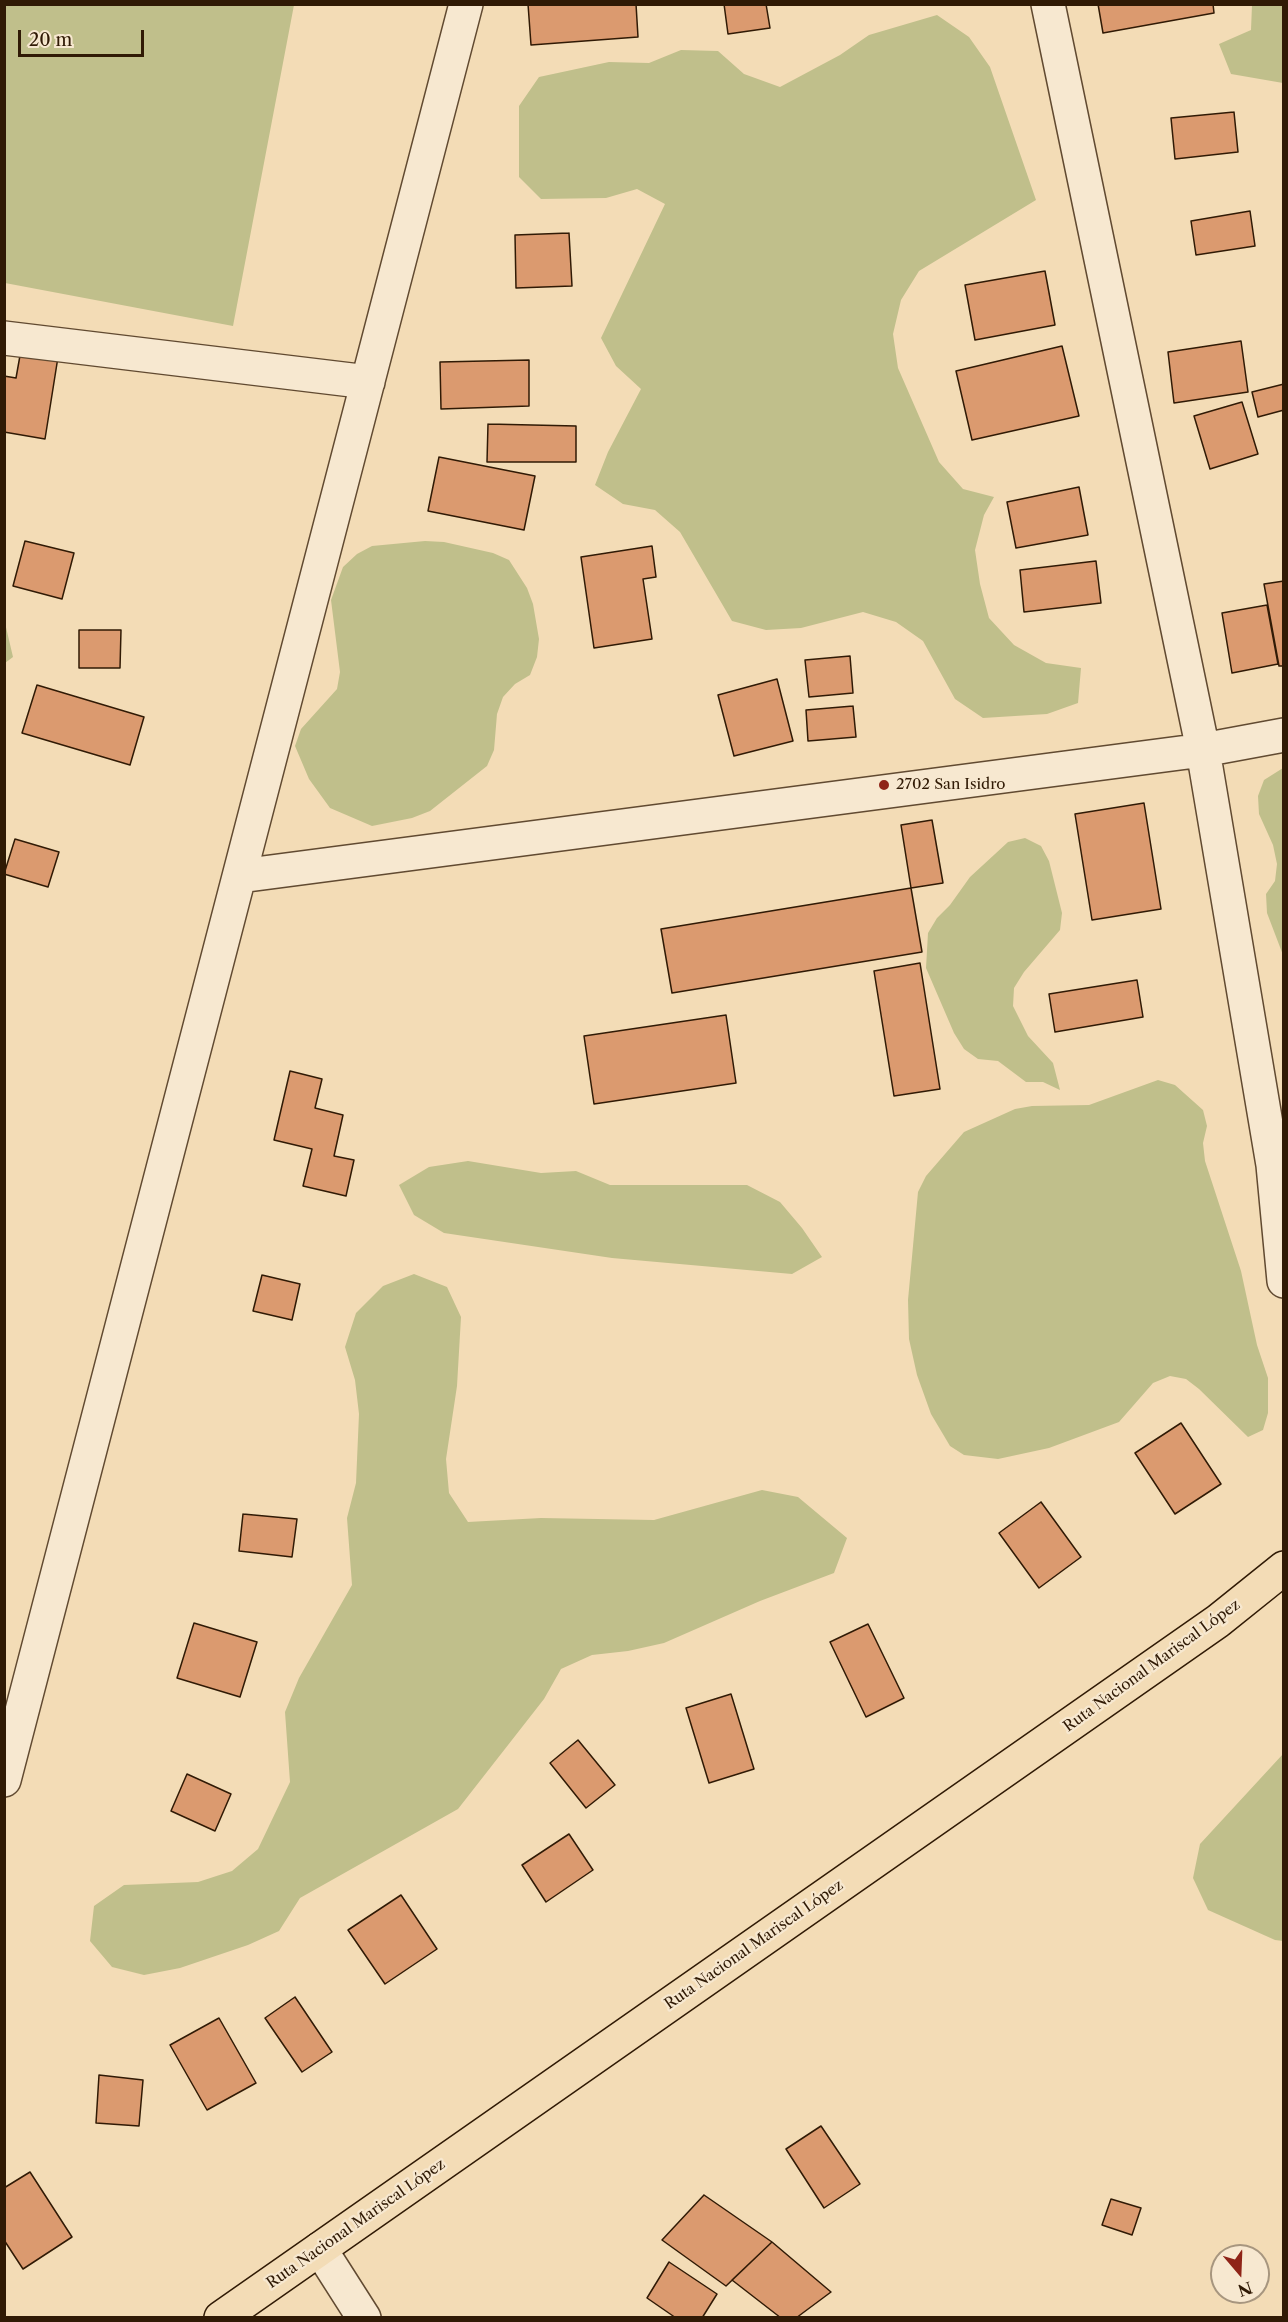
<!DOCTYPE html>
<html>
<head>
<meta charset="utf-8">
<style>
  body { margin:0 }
  #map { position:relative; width:1288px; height:2322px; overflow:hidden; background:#f3dcb6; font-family:"Libre Caslon Text",serif }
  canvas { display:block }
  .frame { position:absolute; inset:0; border:6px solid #301a05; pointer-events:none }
  .north { position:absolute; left:1210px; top:2244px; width:60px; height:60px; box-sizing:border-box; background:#f7e8d0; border:2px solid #a7967f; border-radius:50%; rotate:161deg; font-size:16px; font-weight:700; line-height:24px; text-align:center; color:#301a05 }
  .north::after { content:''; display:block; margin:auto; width:21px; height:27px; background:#8f2418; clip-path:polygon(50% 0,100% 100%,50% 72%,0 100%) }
  .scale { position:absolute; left:18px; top:30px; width:126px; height:27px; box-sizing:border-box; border:3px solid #301a05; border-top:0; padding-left:8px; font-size:18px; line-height:21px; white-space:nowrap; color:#301a05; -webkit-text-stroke:4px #f7e8d0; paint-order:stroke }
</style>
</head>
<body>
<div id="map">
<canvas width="1288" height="2322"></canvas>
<div class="frame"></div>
<div class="north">N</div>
<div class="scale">20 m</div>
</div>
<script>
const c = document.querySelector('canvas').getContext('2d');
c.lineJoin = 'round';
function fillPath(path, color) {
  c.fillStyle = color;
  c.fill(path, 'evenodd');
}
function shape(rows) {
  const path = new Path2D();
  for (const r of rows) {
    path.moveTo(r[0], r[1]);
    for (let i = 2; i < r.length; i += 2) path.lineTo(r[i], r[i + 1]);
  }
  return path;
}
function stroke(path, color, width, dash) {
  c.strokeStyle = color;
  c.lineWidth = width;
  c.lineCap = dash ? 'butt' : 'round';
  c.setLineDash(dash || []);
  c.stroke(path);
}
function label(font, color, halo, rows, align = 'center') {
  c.font = font + ' "Libre Caslon Text",serif';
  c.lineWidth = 4.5;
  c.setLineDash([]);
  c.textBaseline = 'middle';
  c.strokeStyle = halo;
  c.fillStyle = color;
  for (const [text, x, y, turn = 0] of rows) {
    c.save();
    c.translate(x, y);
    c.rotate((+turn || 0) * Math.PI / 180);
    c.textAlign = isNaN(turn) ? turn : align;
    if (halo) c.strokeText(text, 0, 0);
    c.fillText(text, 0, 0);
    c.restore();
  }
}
const green = shape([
  [4,5,294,5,233,326,5,283],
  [1252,5,1283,5,1283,83,1231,74,1219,44,1251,30],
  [937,15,969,37,990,67,1036,200,919,271,901,300,893,334,898,368,939,462,963,489,994,497,984,515,975,550,980,584,989,618,1014,645,1046,663,1081,668,1078,703,1047,714,983,718,955,699,923,641,896,622,863,612,801,628,766,630,732,621,680,532,655,510,623,504,595,485,608,452,641,389,616,366,601,338,665,204,637,189,606,198,541,199,519,177,519,106,539,77,609,62,649,63,681,50,718,51,744,74,780,87,840,55,869,35],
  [425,541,444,542,493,553,509,560,527,588,533,604,539,639,537,657,530,675,515,684,503,697,497,714,494,750,487,766,430,811,412,818,372,826,330,808,309,779,295,746,301,729,337,689,340,672,331,600,343,567,357,554,372,546],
  [5,623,13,657,5,663],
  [1283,768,1283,955,1267,913,1266,894,1275,881,1277,864,1273,845,1259,814,1258,796,1264,780],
  [1025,838,1041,846,1049,861,1062,913,1060,930,1024,972,1014,988,1013,1006,1028,1036,1053,1063,1060,1090,1043,1082,1026,1082,998,1061,978,1059,964,1049,954,1033,926,968,928,933,937,918,950,905,970,877,995,854,1008,842],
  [1158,1080,1175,1085,1203,1110,1207,1126,1203,1143,1205,1161,1241,1271,1257,1345,1268,1378,1268,1413,1263,1430,1248,1437,1199,1389,1186,1379,1170,1376,1153,1383,1119,1422,1049,1448,998,1459,964,1455,950,1446,931,1414,917,1375,909,1339,908,1300,918,1192,926,1176,964,1132,1015,1109,1032,1106,1089,1105],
  [468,1161,541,1173,576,1171,610,1185,747,1185,780,1202,802,1228,822,1257,792,1274,612,1258,444,1233,414,1215,399,1185,429,1167],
  [414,1274,447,1287,461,1317,457,1386,446,1459,449,1493,468,1522,541,1518,654,1520,762,1490,798,1497,847,1538,834,1573,760,1601,664,1643,628,1651,592,1655,561,1669,544,1699,458,1809,300,1898,279,1931,248,1945,180,1968,144,1975,112,1967,90,1941,94,1906,124,1885,198,1882,232,1871,258,1849,290,1782,285,1712,299,1678,352,1585,347,1518,356,1483,359,1414,355,1380,345,1347,356,1313,383,1286],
  [1283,1754,1283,1941,1275,1940,1208,1910,1193,1878,1200,1844]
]);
const building = shape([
  [528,4,636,4,638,37,531,45,528,4],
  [724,4,766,4,770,28,728,34,724,4],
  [1098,4,1213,4,1214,13,1103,33,1098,4],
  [1234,112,1238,152,1175,159,1171,118,1234,112],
  [1250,211,1255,246,1196,255,1191,221,1250,211],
  [569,233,572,286,516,288,515,235,569,233],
  [1045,271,1055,325,975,340,965,285,1045,271],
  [1241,341,1248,392,1174,403,1168,352,1241,341],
  [1062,346,1079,416,972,440,956,371,1062,346],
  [21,350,58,357,45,439,4,432,4,376,16,378,21,350],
  [529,360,529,406,441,409,440,362,529,360],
  [1284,384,1284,410,1258,417,1252,392,1284,384],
  [1242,402,1258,454,1210,469,1194,416,1242,402],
  [488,424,576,426,576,462,487,462,488,424],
  [439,457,535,476,524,530,428,511,439,457],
  [1079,487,1088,535,1016,548,1007,502,1079,487],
  [25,541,74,553,62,599,13,586,25,541],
  [652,546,656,577,643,579,652,639,594,648,581,557,652,546],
  [1096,561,1101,603,1024,612,1020,570,1096,561],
  [1284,581,1284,666,1279,666,1264,584,1284,581],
  [1267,605,1278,664,1232,673,1222,613,1267,605],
  [79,630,121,630,120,668,79,668,79,630],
  [850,656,853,693,809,697,805,660,850,656],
  [777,679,793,741,734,756,718,695,777,679],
  [37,685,144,717,130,765,22,733,37,685],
  [853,706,856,737,808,741,806,710,853,706],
  [1144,803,1161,909,1092,920,1075,814,1144,803],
  [932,820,943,883,911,888,901,825,932,820],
  [15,839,59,852,48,887,4,874,15,839],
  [911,888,922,952,672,993,661,929,911,888],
  [920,963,940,1089,894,1096,874,971,920,963],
  [1137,980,1143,1017,1055,1032,1049,994,1137,980],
  [726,1015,736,1083,594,1104,584,1036,726,1015],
  [290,1071,322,1079,315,1108,343,1115,334,1156,354,1160,346,1196,303,1186,312,1149,274,1140,290,1071],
  [262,1275,300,1284,292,1320,253,1311,262,1275],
  [1181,1423,1221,1484,1175,1514,1135,1453,1181,1423],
  [1041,1502,1081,1557,1039,1588,999,1533,1041,1502],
  [243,1514,297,1519,292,1557,239,1551,243,1514],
  [194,1623,257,1642,240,1697,177,1678,194,1623],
  [868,1624,904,1698,866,1717,830,1642,868,1624],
  [731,1694,754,1769,709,1783,686,1708,731,1694],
  [578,1740,615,1785,586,1808,550,1763,578,1740],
  [187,1774,231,1794,215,1831,171,1811,187,1774],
  [569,1834,593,1870,546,1902,522,1865,569,1834],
  [401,1895,437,1949,385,1984,348,1930,401,1895],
  [295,1997,332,2052,302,2072,265,2018,295,1997],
  [219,2018,256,2083,207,2110,170,2045,219,2018],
  [99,2075,143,2080,139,2126,96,2123,99,2075],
  [821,2126,860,2184,824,2208,786,2149,821,2126],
  [30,2172,72,2237,23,2269,4,2240,4,2188,30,2172],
  [704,2195,772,2242,726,2286,662,2240,704,2195],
  [1111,2199,1141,2208,1132,2235,1102,2225,1111,2199],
  [772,2242,831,2292,796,2318,781,2318,732,2280,772,2242],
  [669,2262,717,2294,702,2318,676,2318,647,2298,669,2262]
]);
const minor = shape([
  [1048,4,1203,750,1273,1165,1284,1281],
  [4,338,368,382],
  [240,876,1203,750,1284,735],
  [4,1780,466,4],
  [320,2249,364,2318]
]);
const trunk = shape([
  [221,2318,1218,1621,1284,1568]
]);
const markers = [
  [884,785,6,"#8f2418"]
];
const poiNames = [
  ["2702 San Isidro",896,785]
];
const streetNames = [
  ["Ruta Nacional Mariscal López",1152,1666,-36],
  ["Ruta Nacional Mariscal López",754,1945,-35],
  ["Ruta Nacional Mariscal López",356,2224,-35]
];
fillPath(green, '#c0bf8b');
fillPath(building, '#db9a6f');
stroke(building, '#301a05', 1.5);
stroke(minor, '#614a31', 36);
stroke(trunk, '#301a05', 36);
stroke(minor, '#f7e8d0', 33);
stroke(trunk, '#f3dcb6', 33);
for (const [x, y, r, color] of markers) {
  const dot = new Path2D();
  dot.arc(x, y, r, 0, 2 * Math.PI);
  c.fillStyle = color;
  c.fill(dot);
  stroke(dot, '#f7e8d0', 2);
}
label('15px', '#301a05', '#f7e8d0', poiNames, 'left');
label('15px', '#301a05', '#f7e8d0', streetNames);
</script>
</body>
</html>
